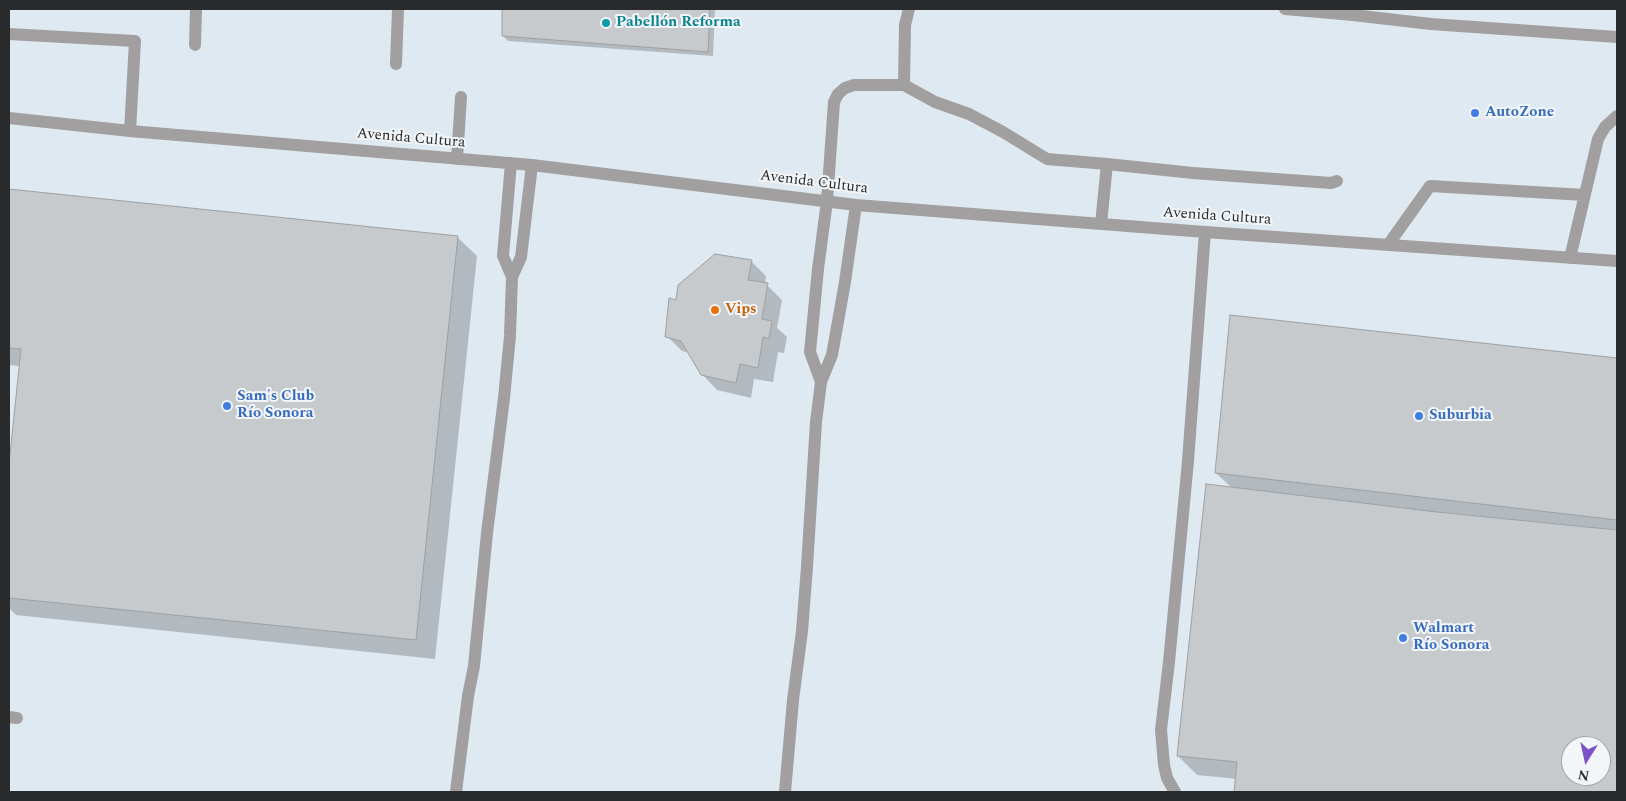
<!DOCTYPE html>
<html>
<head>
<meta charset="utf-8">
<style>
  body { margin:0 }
  #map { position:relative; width:1626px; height:801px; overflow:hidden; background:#f3f6f9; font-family:Spectral,serif }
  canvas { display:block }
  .frame { position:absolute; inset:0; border:10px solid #292a2b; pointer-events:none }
  .north { position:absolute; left:1561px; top:736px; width:50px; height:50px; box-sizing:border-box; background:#f3f6f9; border:1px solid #a2a4a7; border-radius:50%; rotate:190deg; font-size:14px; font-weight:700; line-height:20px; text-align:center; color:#292a2b }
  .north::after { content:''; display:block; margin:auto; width:18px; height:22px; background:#7e50c8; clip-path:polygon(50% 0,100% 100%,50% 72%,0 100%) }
</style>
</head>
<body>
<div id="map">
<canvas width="1626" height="801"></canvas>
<div class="frame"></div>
<div class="north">N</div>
</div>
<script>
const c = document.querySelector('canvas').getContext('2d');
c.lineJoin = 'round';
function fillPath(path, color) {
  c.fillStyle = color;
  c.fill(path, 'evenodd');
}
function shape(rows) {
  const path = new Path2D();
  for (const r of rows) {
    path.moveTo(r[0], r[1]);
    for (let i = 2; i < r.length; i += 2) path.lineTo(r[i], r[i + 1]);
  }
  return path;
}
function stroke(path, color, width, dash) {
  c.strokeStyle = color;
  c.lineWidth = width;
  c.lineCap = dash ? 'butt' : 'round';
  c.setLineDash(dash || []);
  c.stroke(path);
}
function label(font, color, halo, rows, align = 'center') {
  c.font = font + ' Spectral,serif';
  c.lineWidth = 4;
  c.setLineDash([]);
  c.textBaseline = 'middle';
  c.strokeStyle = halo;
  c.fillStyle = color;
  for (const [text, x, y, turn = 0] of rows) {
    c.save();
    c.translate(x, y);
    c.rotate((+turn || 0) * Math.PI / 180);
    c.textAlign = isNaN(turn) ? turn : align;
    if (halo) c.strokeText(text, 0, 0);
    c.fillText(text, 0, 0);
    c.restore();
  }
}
const built = shape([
  [9,9,1617,9,1617,792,9,792],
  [1571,746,1601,746,1601,776,1571,776]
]);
const shadow = shape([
  [503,9,715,9,713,56,508,41,503,36],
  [9,190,457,237,477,256,435,659,16,615,9,608,9,476,20,366,9,365],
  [751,261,766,276,765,284,767,285,782,300,777,328,787,337,784,353,778,352,773,382,754,379,751,398,717,390,702,374,690,353,682,351,667,336,677,301],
  [1231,316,1617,359,1617,792,1235,792,1237,779,1197,775,1178,756,1232,488,1216,473],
  [1571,746,1601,746,1601,776,1571,776]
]);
const building = shape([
  [502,9,710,9,708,52,502,36,502,9],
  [9,189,458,236,416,640,9,598,9,464,21,349,9,348,9,189],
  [715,254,752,260,748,280,768,283,762,319,772,321,769,339,763,337,758,368,740,364,736,383,701,375,681,341,665,337,669,298,676,300,678,285,715,254],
  [1230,315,1617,358,1617,520,1215,473,1230,315],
  [1206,484,1437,512,1617,530,1617,792,1234,792,1237,762,1177,756,1206,484],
  [1571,746,1601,746,1601,776,1571,776,1571,746]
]);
const minor = shape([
  [909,9,905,25,904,85,935,102,969,114,1003,132,1047,159,1107,164],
  [1285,9,1353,15,1431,24,1617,37],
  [9,34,135,41,130,131],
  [195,45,196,9],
  [396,64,398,9],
  [9,118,130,131,532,165,856,205,1205,232,1617,261],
  [457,159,461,97],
  [511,163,503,256,512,277],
  [1101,224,1107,164,1193,173,1331,183,1337,181],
  [1388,245,1430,186,1585,195],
  [1570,258,1598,139,1605,127,1617,116],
  [821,382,810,352,818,269,827,201,834,102,838,94,845,88,854,85,904,85],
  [9,717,17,718],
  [456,792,468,696,474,666,487,533,504,398,510,336,512,277,521,257,532,165],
  [785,792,793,700,802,631,807,567,816,422,821,382,832,355,845,282,856,205],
  [1175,792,1167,778,1164,765,1161,730,1169,662,1188,461,1205,232]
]);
const markers = [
  [606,23,5,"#0f9aa8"],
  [1475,113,5,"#3f7fe0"],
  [715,310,5,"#e8710a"],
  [227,406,5,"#3f7fe0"],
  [1419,416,5,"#3f7fe0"],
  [1403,638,5,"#3f7fe0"]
];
const cultureNames = [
  ["Pabellón Reforma",616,23]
];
const shopNames = [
  ["AutoZone",1485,113],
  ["Sam's Club",237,397],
  ["Río Sonora",237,414],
  ["Suburbia",1429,416],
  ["Walmart",1413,629],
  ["Río Sonora",1413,646]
];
const streetNames = [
  ["Avenida Cultura",411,139,5],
  ["Avenida Cultura",814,183,7],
  ["Avenida Cultura",1217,217,4]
];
const foodNames = [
  ["Vips",725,310]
];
fillPath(built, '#dfe9f1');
fillPath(shadow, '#0003');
fillPath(building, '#c7cacd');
stroke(building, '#9ea1a3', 1);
stroke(minor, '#a19f9f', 12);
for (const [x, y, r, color] of markers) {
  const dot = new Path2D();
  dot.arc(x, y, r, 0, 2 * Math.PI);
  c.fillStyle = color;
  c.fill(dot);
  stroke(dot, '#f3f6f9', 2);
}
label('bold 15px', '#0d838f', '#f3f6f9', cultureNames, 'left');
label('bold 15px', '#366cbe', '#f3f6f9', shopNames, 'left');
label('15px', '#292a2b', '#f3f6f9', streetNames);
label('bold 15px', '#c56008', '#f3f6f9', foodNames, 'left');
</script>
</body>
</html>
